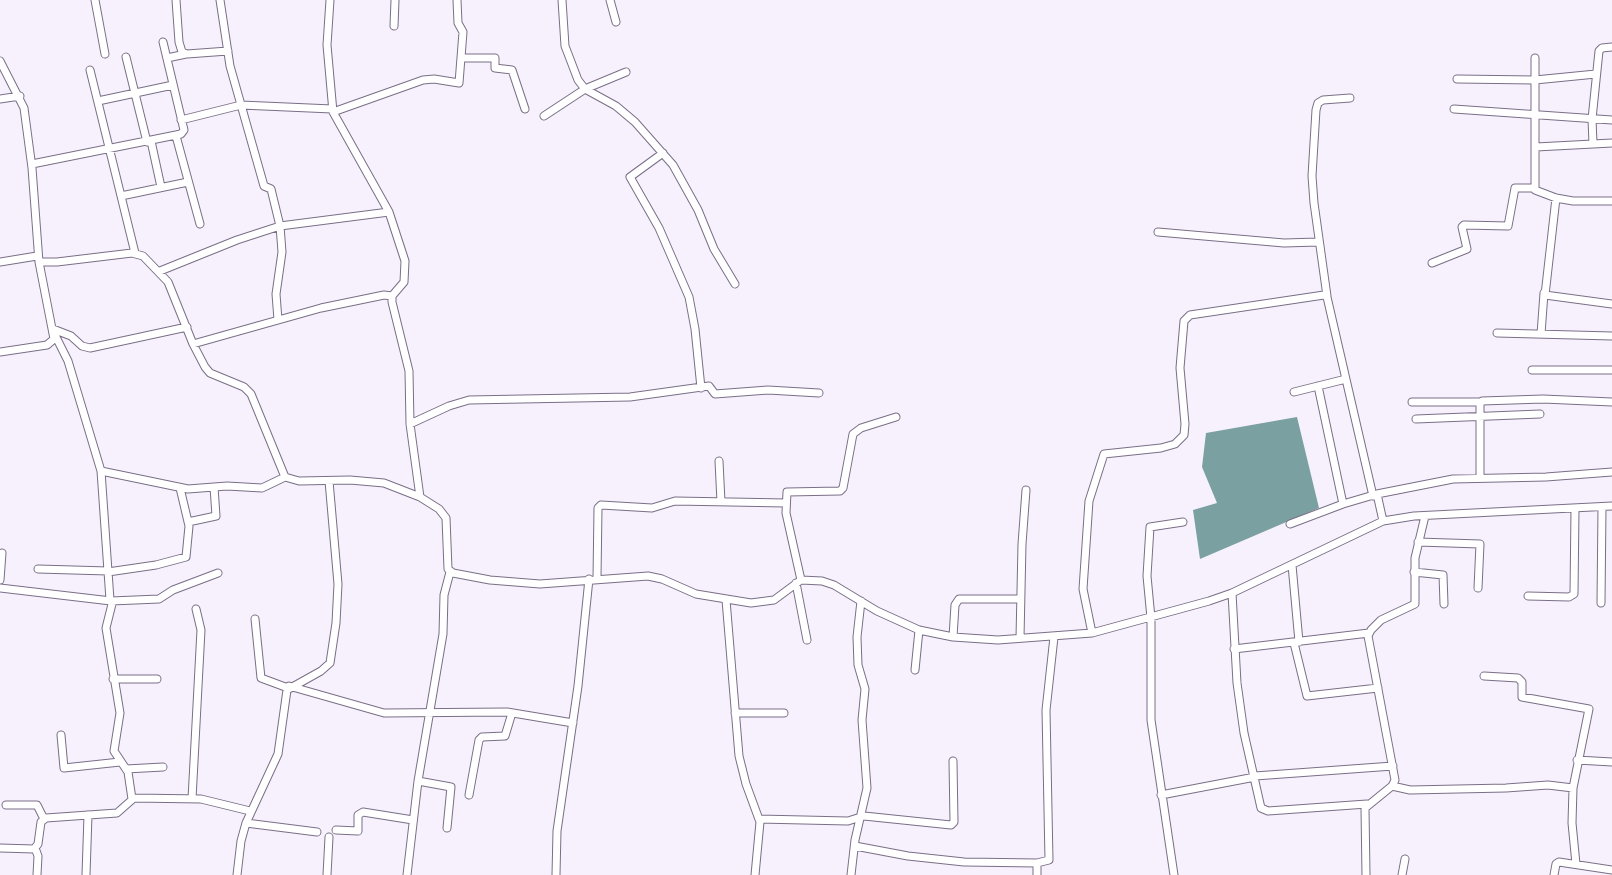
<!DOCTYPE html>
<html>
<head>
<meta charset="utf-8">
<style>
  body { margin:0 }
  canvas { display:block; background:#f6f1fc }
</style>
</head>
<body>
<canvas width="1612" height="875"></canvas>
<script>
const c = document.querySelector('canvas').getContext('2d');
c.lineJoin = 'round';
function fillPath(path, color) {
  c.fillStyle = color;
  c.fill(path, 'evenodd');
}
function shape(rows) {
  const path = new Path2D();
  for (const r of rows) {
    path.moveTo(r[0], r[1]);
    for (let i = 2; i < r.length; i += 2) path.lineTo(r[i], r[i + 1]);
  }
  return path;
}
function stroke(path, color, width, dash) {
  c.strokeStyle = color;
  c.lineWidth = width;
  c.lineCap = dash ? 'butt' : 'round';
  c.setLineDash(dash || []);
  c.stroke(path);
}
const water = shape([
  [1297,417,1319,508,1200,559,1193,510,1217,503,1202,467,1206,433]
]);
const street = shape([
  [95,0,105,54],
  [176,0,179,42,182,52,187,54,228,51],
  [220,0,230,66,264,186,271,189,280,226,282,252,276,294,278,320],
  [330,0,327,45,333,112,389,212,405,261,404,282,392,296,392,302,409,371,410,424,420,497],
  [562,0,565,46,578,80,585,89,616,106,635,122,673,165,698,210,714,249,735,284],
  [610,0,616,22],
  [394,26,395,0],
  [126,57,147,142],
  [167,58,186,54],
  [462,58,495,58,495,68,512,70,525,109],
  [1535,58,1535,190,1556,198,1573,201,1612,201],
  [0,61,24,108,32,168,39,262,57,262,132,253,143,256,168,282,193,344,205,367,210,373,244,387,251,394,285,477,299,481,350,480,384,483,420,497,439,509,446,518,448,569,453,573,490,580,540,584,648,576,662,579,696,594,751,603,774,600,801,580,822,581,834,585,877,611,919,630,953,637,998,640,1092,633,1209,601,1232,593,1383,521,1414,516,1612,506],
  [90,70,135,253],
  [1457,79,1535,80,1596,74],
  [0,99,20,96],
  [98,101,173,85],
  [1454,109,1612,120],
  [333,112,423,80,434,79,459,83,463,32,458,23,457,0],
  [544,116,585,89,626,72],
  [181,120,241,105,332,109],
  [176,136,200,224],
  [151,141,161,187],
  [1593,144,1612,143],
  [1536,147,1593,144,1592,119,1599,51,1602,48,1612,47],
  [663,153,630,177,659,228,689,297,695,329,701,388],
  [32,164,181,134,184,130,163,42],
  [121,196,188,182],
  [1556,198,1545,295,1612,304],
  [1158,232,1284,243,1318,242],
  [0,262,37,256],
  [1432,263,1467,249,1462,227,1464,225,1508,226,1515,188,1535,188],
  [160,271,237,240,280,226,389,212],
  [1327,296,1314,203,1312,176,1316,110,1318,103,1323,100,1350,98],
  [53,329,71,336,82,346,90,348,187,327],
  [54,333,68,361,101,471,110,600],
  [1497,333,1612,336],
  [1541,334,1544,293],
  [193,344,321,308,384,295,392,296],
  [0,352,47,345,54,339,39,262],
  [1532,370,1612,370],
  [1318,386,1343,504],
  [1294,392,1346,379],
  [1412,402,1480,402],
  [1416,419,1540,414],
  [410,424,449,406,469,400,630,397,709,386,715,394,768,390,819,393],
  [719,461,721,502],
  [101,471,188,489,227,486,262,488,285,477],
  [1480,477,1480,404,1482,401,1543,399,1612,402],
  [1377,494,1383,521],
  [188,522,216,516,214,487],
  [1290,524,1343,504,1377,494,1453,479,1546,477,1612,472],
  [1418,542,1480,544,1478,588],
  [1292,565,1299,642],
  [38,569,108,571],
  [108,572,156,565,186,557,189,526,180,488],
  [1414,572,1443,575,1444,604],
  [597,578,598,508,601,505,652,508,675,501,786,503],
  [0,580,2,553],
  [801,580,786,513,787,492,840,491,843,488,853,434,861,428,896,417],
  [796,583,807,640],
  [0,588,111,601,112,604,106,628,120,713,114,751,128,772,132,799],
  [1232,593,1237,683,1244,733,1261,808,1268,811,1367,804],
  [1528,596,1569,597,1574,594,1575,509],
  [726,600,739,756,746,784,760,822,755,875],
  [111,601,159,599,173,590,218,573],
  [1601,603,1602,507],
  [255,619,261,678,288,688],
  [1092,633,1083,589,1089,501,1104,454,1161,448,1175,444,1184,435,1185,424,1180,368,1184,321,1190,315,1324,295,1327,297,1373,496],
  [953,637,955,605,959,599,1020,599],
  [1020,638,1022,544,1026,490],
  [1294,643,1307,696,1378,688],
  [1234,649,1369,633],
  [915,670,919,630],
  [1484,676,1518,678,1522,682,1522,697,1589,709,1573,788,1572,823,1576,864],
  [113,679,157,679],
  [289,686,384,713,507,712,573,723],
  [735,713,784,713],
  [61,735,64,768,120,762],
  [1577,760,1612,762],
  [126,769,163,767],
  [1255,776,1393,766],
  [418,781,451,787,447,828],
  [1392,786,1410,790,1506,788,1548,785,1573,788],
  [469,795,479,740,482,737,505,736,512,713],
  [1161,795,1255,777],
  [192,799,201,630,196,609],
  [6,805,37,805,44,819],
  [759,819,848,821,864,816,951,825,954,822,953,761],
  [246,823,317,832],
  [336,830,358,831,358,815,363,812,413,820],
  [855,846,908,856,964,862,1037,863,1049,860,1046,710,1054,637],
  [0,848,34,849,38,844,41,822,46,818,117,813,134,798,201,799,250,811],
  [35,848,38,856,37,875],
  [1037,863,1037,875],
  [86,875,88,815],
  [237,875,241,841,246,823,278,754,287,690,321,671,330,663,336,623,338,584,329,481],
  [327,875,329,837],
  [407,875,418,781,443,634,444,595,450,572],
  [556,875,557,831,578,686,589,579],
  [851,875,855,840,867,788,862,720,865,689,858,665,857,637,861,601],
  [1174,875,1151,720,1151,618,1147,576,1150,527,1183,522],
  [1366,875,1365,808,1392,786,1395,780,1368,636,1371,630,1381,620,1415,604,1415,558,1425,516],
  [1402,875,1405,859],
  [1554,875,1556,864,1559,862,1612,870]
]);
fillPath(water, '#7ba0a1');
stroke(street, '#7a6f87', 9);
stroke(street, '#fff', 7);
</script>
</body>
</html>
